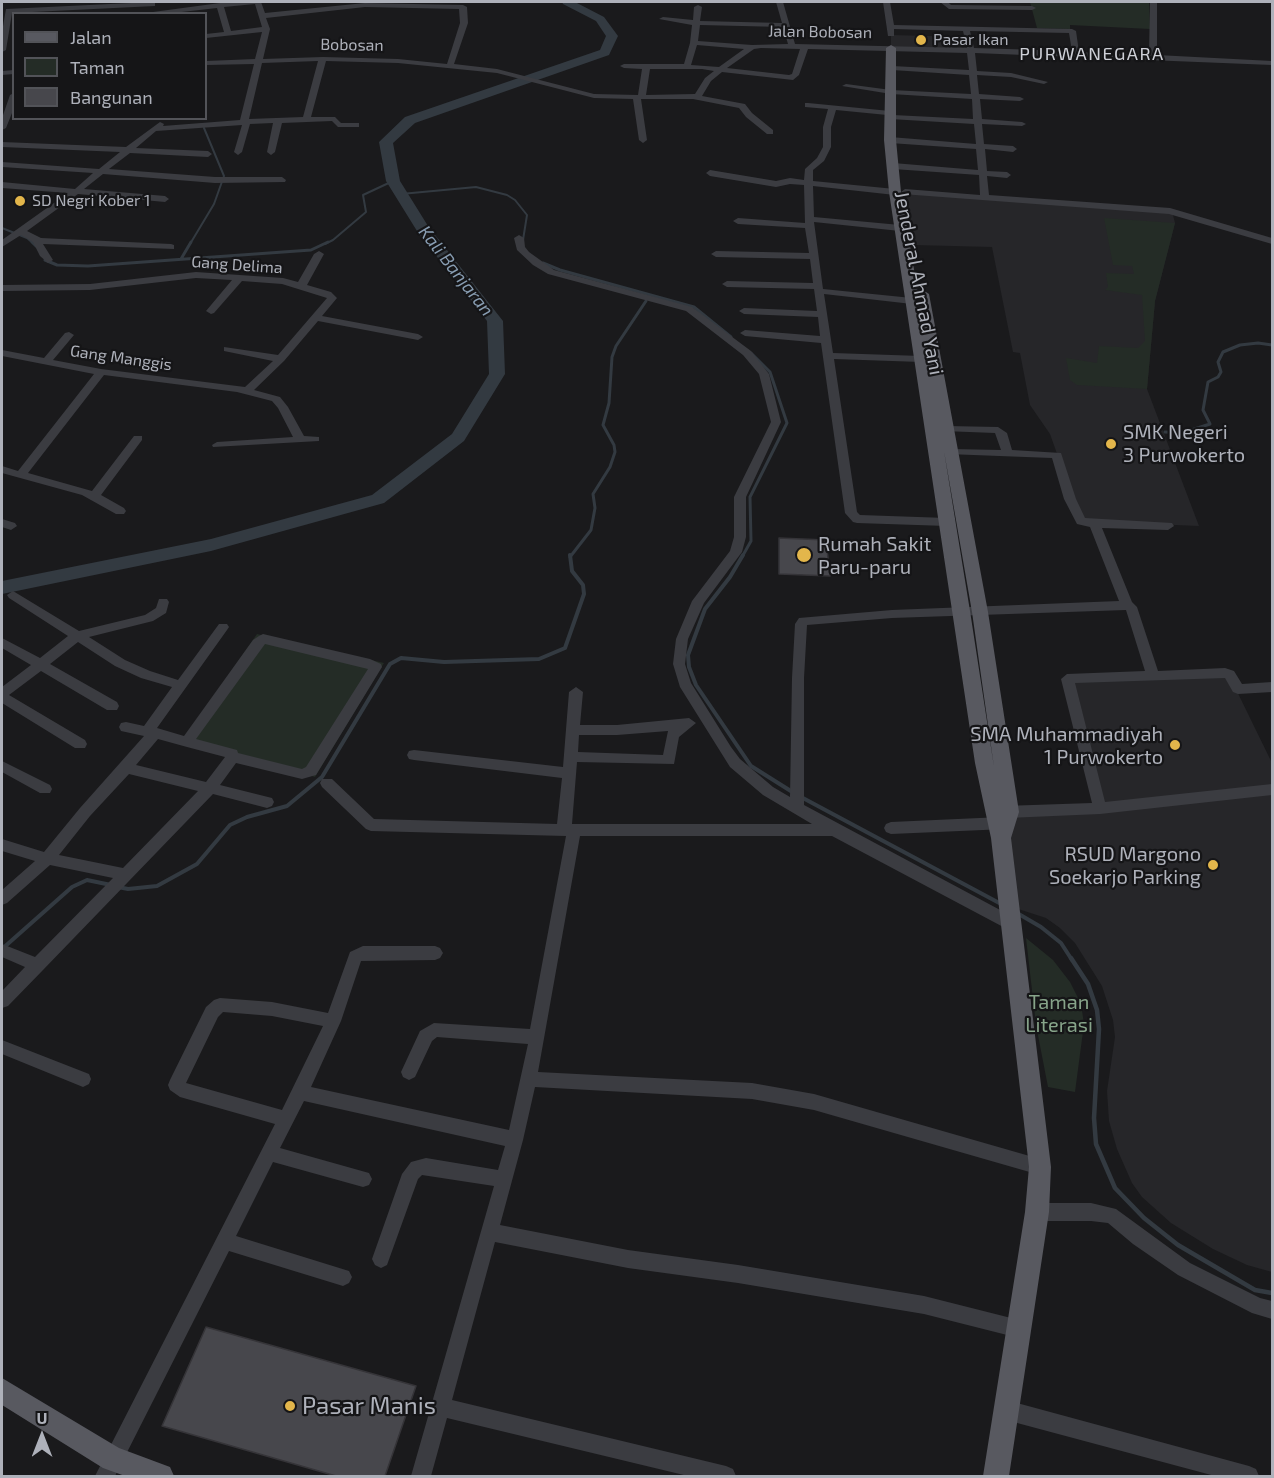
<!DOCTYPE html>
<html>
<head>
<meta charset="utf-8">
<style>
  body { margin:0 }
  #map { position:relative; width:1274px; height:1478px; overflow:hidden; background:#1a1a1c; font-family:"Exo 2",sans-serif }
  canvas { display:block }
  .frame { position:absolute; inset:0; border:3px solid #aeb1ba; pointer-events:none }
  .legend { position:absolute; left:12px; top:12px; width:195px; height:108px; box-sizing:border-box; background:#151517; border:2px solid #525358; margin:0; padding:8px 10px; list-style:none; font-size:18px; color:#aeb1ba }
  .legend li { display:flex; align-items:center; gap:12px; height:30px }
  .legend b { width:30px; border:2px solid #525358 }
  .north { position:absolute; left:12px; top:1406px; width:60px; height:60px; -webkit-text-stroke:4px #151517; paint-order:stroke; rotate:0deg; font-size:16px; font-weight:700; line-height:24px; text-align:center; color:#aeb1ba }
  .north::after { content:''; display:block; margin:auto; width:21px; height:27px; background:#aeb1ba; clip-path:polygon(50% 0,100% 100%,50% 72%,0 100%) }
</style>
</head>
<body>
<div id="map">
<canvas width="1274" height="1478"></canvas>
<div class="frame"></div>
<ul class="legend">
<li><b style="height:8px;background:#585960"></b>Jalan</li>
<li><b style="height:16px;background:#242c26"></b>Taman</li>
<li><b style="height:16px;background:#47474c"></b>Bangunan</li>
</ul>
<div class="north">U</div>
</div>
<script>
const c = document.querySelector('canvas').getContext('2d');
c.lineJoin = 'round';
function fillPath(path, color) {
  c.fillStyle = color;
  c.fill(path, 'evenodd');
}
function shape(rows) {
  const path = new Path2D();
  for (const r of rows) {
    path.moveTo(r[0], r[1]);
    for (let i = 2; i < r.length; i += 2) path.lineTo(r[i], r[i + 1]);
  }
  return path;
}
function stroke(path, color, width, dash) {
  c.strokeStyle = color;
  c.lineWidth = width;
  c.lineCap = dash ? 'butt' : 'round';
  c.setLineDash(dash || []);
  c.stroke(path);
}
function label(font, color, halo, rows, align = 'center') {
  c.font = font + ' "Exo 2",sans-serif';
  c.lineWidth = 4.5;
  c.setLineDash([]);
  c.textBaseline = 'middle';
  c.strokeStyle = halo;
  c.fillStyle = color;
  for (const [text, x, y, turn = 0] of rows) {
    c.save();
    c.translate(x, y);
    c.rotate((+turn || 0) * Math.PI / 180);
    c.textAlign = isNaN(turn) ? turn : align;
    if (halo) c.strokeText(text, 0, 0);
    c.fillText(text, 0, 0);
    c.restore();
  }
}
const built = shape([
  [891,35,967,37,971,50,891,48],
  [905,192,1172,211,1175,223,1155,301,1147,389,1199,526,1081,521,1050,434,1030,405,1020,353,1013,352,992,247,914,245],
  [1229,675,1272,763,1272,1272,1247,1265,1213,1249,1171,1223,1142,1197,1132,1183,1117,1149,1109,1121,1107,1091,1115,1037,1113,1020,1102,986,1075,943,1060,928,1046,918,1009,906,1011,815,1100,808,1070,681]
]);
const green = shape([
  [1030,2,1149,2,1150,29,1070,25,1070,29,1037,28],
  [1104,218,1175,223,1155,301,1147,389,1077,385,1070,380,1066,358,1097,363,1099,346,1138,348,1145,341,1142,295,1105,290,1108,287,1106,273,1134,274,1132,266,1113,265],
  [257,634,384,663,315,777,183,740],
  [1026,938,1053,960,1070,982,1081,1004,1084,1024,1075,1092,1048,1087,1036,1025]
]);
const streamFar3 = shape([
  [401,194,476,187,507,195,515,200,527,215,523,240],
  [2,228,27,238,34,244],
  [190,244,214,204,224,176,204,128],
  [325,244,333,240,366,212,363,195,393,181]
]);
const streamFar2 = shape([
  [32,242,36,246],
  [181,259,191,242],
  [45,260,57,265,88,266,311,250,328,242],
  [543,263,560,270,694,307,731,337],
  [1165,432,1182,433,1210,424,1203,410,1208,382,1218,377,1221,372,1218,362,1223,352,1240,345,1258,343,1272,345],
  [570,557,591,530,595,508,593,494,610,467,615,452,614,445,603,425,609,403,612,357,616,346,646,301],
  [742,557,751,541,750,497,787,423,770,372,751,353]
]);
const streamFar1 = shape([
  [743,555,730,577,705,609,688,655,689,667,696,685,751,766,794,793],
  [801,797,1003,905],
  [118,887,128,889,157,886,197,864,230,825,247,817,287,806,322,777,390,664,401,658,444,662,539,659,565,648,584,594,583,585,572,571,570,555],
  [1017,913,1041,927,1061,943,1072,960],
  [2,949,72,887,87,880,111,885]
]);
const stream = shape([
  [1071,958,1088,984,1097,1010,1099,1029,1094,1118,1096,1144,1115,1188,1144,1218,1178,1245,1255,1290,1272,1293]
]);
const river = shape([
  [562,2,575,2,604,17,618,36,609,55,415,123,393,143,400,181,428,226,503,321,505,374,464,441,384,503,211,551,2,594,2,581,211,539,372,495,452,434,489,374,487,321,417,231,386,181,379,142,405,117,600,50,606,36,596,21,563,4,562,2]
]);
const building = shape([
  [779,538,826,540,830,576,779,574,779,538],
  [206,1327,416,1386,385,1476,336,1476,162,1426,206,1327]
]);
const minor = shape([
  [152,2,155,2,155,6,12,13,6,50,2,52,2,32,6,9,152,2],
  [261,2,265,13,365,3,463,5,467,7,468,23,454,64,497,69,594,94,638,95,642,69,624,68,620,66,624,64,684,64,690,43,692,25,659,19,663,17,693,20,694,7,698,5,702,7,700,21,782,23,776,2,783,2,795,44,967,48,963,31,894,29,894,36,888,36,883,2,890,2,894,25,1072,29,1076,31,1079,52,1149,55,1150,2,1157,2,1157,55,1272,61,1272,65,975,53,977,71,1011,73,1048,82,1044,84,1011,77,977,75,979,94,1020,97,1024,99,1020,101,980,99,982,119,1022,122,1026,124,1022,126,982,124,984,144,1013,146,1017,149,1013,152,985,149,987,171,1007,172,1011,175,1007,178,987,176,989,195,1170,208,1272,238,1272,244,1169,214,902,194,901,192,905,189,980,195,979,175,893,169,889,166,893,163,978,170,976,149,890,143,886,140,890,137,976,144,974,124,890,119,886,117,887,115,836,110,831,127,831,147,824,161,813,170,813,181,895,189,899,192,895,195,813,186,814,217,900,225,905,228,900,231,814,222,823,289,912,298,917,301,912,304,824,294,833,353,921,356,926,359,921,362,834,359,857,512,860,515,947,518,953,522,947,526,857,523,853,522,845,513,821,343,745,336,740,333,745,330,820,336,818,317,744,314,739,311,744,308,817,311,814,289,727,287,722,284,727,281,813,283,810,259,716,257,711,254,716,251,809,253,805,228,738,224,733,221,738,218,805,223,804,185,790,184,776,187,710,176,706,173,710,170,776,181,790,178,804,180,805,169,817,158,823,147,823,127,828,109,805,107,805,103,808,103,890,111,893,111,893,115,973,119,972,99,891,94,842,86,846,84,891,90,971,94,969,75,892,70,888,68,892,66,969,70,967,53,808,49,799,75,793,80,722,72,711,81,702,96,745,104,752,113,773,130,773,134,767,134,746,117,739,108,693,99,641,99,647,140,643,143,639,140,633,99,594,98,497,73,398,63,326,61,311,117,335,117,341,123,359,123,359,127,338,127,332,121,282,123,275,152,271,155,267,152,273,123,250,124,242,152,238,155,234,152,242,125,156,131,136,148,208,151,212,154,208,157,130,153,109,169,215,177,282,177,286,180,285,182,215,183,103,174,84,189,165,196,169,199,165,202,78,194,27,231,41,238,171,244,174,245,174,249,43,244,53,260,48,263,40,256,33,242,21,235,2,247,2,240,68,193,2,188,2,182,75,189,93,173,2,167,2,162,99,169,120,152,2,147,2,142,126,147,160,122,164,124,163,126,240,120,254,64,206,65,206,61,255,59,262,32,206,38,206,34,224,32,217,8,164,14,153,12,220,3,261,2],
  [255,4,262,27,231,31,224,7,255,4],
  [365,7,459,9,460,23,447,64,398,59,323,57,263,59,270,29,266,18,365,7],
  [700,25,783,27,788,44,752,45,698,41,700,25],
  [970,31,1069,33,1072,51,974,48,970,31],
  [697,45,744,49,719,67,691,65,697,45],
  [754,49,761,48,800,49,792,74,789,75,727,68,754,49],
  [318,61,303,117,249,119,262,63,318,61],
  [650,69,702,69,714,71,705,78,695,94,646,95,650,69],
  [940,2,948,2,951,5,1032,6,1036,8,1032,10,949,9,940,2],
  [14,70,14,74,2,75,2,71,14,70],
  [14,93,14,108,6,128,2,130,2,118,10,95,14,93],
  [519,235,524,238,525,247,529,252,554,270,692,307,751,351,769,374,781,422,746,497,746,537,742,552,704,603,688,639,685,664,691,683,731,747,740,759,773,787,790,797,792,678,795,624,799,618,892,610,1119,601,1090,527,1077,524,1064,499,1052,458,947,454,945,452,951,449,1001,450,995,433,943,431,942,429,947,426,998,427,1007,433,1012,450,1061,453,1076,499,1085,518,1172,523,1174,526,1168,530,1102,528,1132,602,1137,607,1158,671,1225,668,1234,671,1242,684,1272,682,1272,692,1238,694,1233,692,1225,678,1075,683,1105,802,1272,784,1272,795,1100,814,1007,818,1011,819,1013,823,1011,827,1006,829,891,834,886,832,884,828,886,824,891,822,1002,817,998,816,996,812,998,808,1003,806,1092,803,1061,679,1067,674,1145,671,1126,610,892,618,807,625,804,678,804,805,1017,919,1020,924,1017,929,1012,930,1007,929,832,836,580,836,538,1072,752,1083,814,1094,1040,1159,1046,1161,1049,1167,1046,1173,1040,1175,814,1110,752,1099,535,1087,523,1140,500,1225,628,1250,738,1265,924,1296,1019,1320,1026,1322,1028,1329,1026,1336,1019,1338,924,1314,738,1283,628,1268,495,1242,452,1400,726,1466,733,1469,736,1476,688,1476,447,1418,431,1476,411,1476,494,1186,422,1175,418,1179,387,1265,381,1268,375,1265,372,1259,402,1174,411,1162,426,1158,498,1170,505,1146,304,1101,280,1148,369,1173,372,1179,369,1185,363,1187,273,1162,236,1236,349,1271,352,1277,349,1283,343,1286,229,1251,115,1476,95,1476,275,1124,180,1097,170,1090,168,1085,170,1080,206,1007,214,1000,220,998,272,1002,328,1013,350,952,363,946,435,946,440,948,443,953,440,958,435,960,361,961,341,1021,311,1087,509,1130,528,1044,437,1037,432,1041,415,1077,409,1080,403,1077,401,1072,420,1031,434,1023,530,1029,566,836,371,831,366,829,322,787,320,783,322,779,332,779,374,819,557,824,562,778,414,760,409,759,407,755,409,751,414,750,563,767,569,692,576,687,583,692,580,725,617,725,689,718,696,723,679,737,674,764,577,762,572,824,812,824,763,795,730,767,680,687,673,664,676,639,692,601,730,551,734,537,734,497,771,422,759,374,743,355,686,311,548,274,533,265,517,250,514,238,519,235],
  [668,731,663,755,578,752,579,735,617,735,668,731],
  [223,1012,272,1016,323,1026,282,1110,186,1083,218,1017,223,1012],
  [319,251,324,254,307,285,331,292,337,298,322,316,418,334,423,337,418,340,318,321,284,361,254,390,280,397,288,407,304,436,319,437,319,441,213,447,212,445,217,442,293,437,278,408,272,401,237,392,104,375,28,473,92,491,134,436,142,436,142,440,101,495,124,508,126,511,124,514,116,514,82,495,2,473,2,466,18,471,94,374,2,356,2,350,44,358,65,333,69,332,74,335,53,360,101,369,245,387,273,361,224,351,224,347,278,355,327,298,282,284,242,281,214,313,211,314,206,311,232,280,196,278,90,290,2,291,2,285,90,284,196,272,283,278,298,282,314,254,319,251],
  [2,519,15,523,17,526,11,530,2,527,2,519],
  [13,591,79,631,145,615,156,608,159,599,167,599,169,602,166,613,153,621,89,637,125,660,150,671,178,680,219,624,227,624,229,627,227,630,157,728,184,736,253,640,259,636,263,634,370,659,381,664,382,667,316,775,302,779,236,763,220,785,272,798,274,802,272,806,267,808,213,794,43,970,8,1006,2,1008,2,991,25,967,2,957,2,944,35,957,113,878,50,865,7,903,2,905,2,890,35,861,2,851,2,839,44,852,80,808,144,736,121,731,119,727,121,723,126,722,144,726,172,687,141,678,115,666,78,642,50,664,117,702,119,706,117,710,107,710,41,671,9,695,85,740,87,744,85,748,75,748,2,703,2,687,31,665,2,648,2,638,40,658,68,636,9,598,7,595,13,591],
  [265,644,368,669,306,767,302,769,238,753,237,750,196,739,265,644],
  [158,739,187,747,225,757,206,782,136,765,158,739],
  [129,774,198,791,123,868,59,855,90,816,129,774],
  [2,761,50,785,52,789,50,793,40,793,2,772,2,761],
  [2,1040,89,1074,91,1079,89,1084,83,1087,2,1054,2,1040],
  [1037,1203,1091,1203,1116,1209,1190,1263,1260,1298,1272,1301,1272,1319,1252,1313,1178,1275,1133,1244,1108,1223,1091,1221,1037,1221,1031,1218,1028,1212,1031,1206,1037,1203],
  [1006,1400,1249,1466,1256,1469,1259,1476,1215,1476,1006,1420,999,1417,996,1410,999,1403,1006,1400]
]);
const major = shape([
  [891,45,896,48,896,140,901,192,918,293,923,290,929,294,988,612,1019,812,1011,838,1051,1167,1049,1212,1009,1476,983,1476,1025,1212,1029,1167,991,838,975,763,889,192,884,140,886,48,891,45],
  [944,451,972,612,994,767,970,611,944,451],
  [2,1378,119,1448,170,1467,174,1476,125,1476,103,1468,2,1405,2,1378]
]);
const markers = [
  [921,40,6,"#e3b64b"],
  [20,201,6,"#e3b64b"],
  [1111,444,6,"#e3b64b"],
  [804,555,8,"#e3b64b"],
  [1175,745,6,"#e3b64b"],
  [1213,865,6,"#e3b64b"],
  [290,1406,6,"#e3b64b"]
];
const farStreetnames = [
  ["Jalan Bobosan",820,32,1],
  ["Bobosan",352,45,1],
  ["Gang Delima",237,265,4],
  ["Gang Manggis",121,358,8]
];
const farPoinames = [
  ["Pasar Ikan",933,40],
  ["SD Negri Kober 1",32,201]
];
const farQuarternames = [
  ["PURWANEGARA",1092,54]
];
const farWaternames = [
  ["Kali Banjaran",456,271,52]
];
const streetNames = [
  ["Jenderal Ahmad Yani",919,283,79]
];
const poiNames = [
  ["SMK Negeri",1123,432],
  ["3 Purwokerto",1123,455],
  ["Rumah Sakit",818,544],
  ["Paru-paru",818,567],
  ["SMA Muhammadiyah",1163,734,"right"],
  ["1 Purwokerto",1163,757,"right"],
  ["RSUD Margono",1201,854,"right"],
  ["Soekarjo Parking",1201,877,"right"]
];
const parkNames = [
  ["Taman",1059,1002],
  ["Literasi",1059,1025]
];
const nearPoinames = [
  ["Pasar Manis",302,1406]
];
fillPath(built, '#262629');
fillPath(green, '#242c26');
stroke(streamFar3, '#333a41', 2);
stroke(streamFar2, '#333a41', 3);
stroke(streamFar1, '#333a41', 4);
stroke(stream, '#333a41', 4.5);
fillPath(river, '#333a41');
fillPath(building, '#47474c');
stroke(building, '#353438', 1.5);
fillPath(minor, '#3b3c41');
fillPath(major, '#585960');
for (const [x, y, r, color] of markers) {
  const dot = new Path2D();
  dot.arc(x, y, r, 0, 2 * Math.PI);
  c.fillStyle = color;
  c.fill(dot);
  stroke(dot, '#151517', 2);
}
label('16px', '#aeb1ba', '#151517', farStreetnames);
label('16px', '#aeb1ba', '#151517', farPoinames, 'left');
c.letterSpacing = '1.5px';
label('18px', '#ced0d7', '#151517', farQuarternames);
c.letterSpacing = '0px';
label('italic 18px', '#889db2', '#151517', farWaternames);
label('20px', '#aeb1ba', '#151517', streetNames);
label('20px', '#aeb1ba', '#151517', poiNames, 'left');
label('20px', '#87a48a', '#151517', parkNames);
label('24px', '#aeb1ba', '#151517', nearPoinames, 'left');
</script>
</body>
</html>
